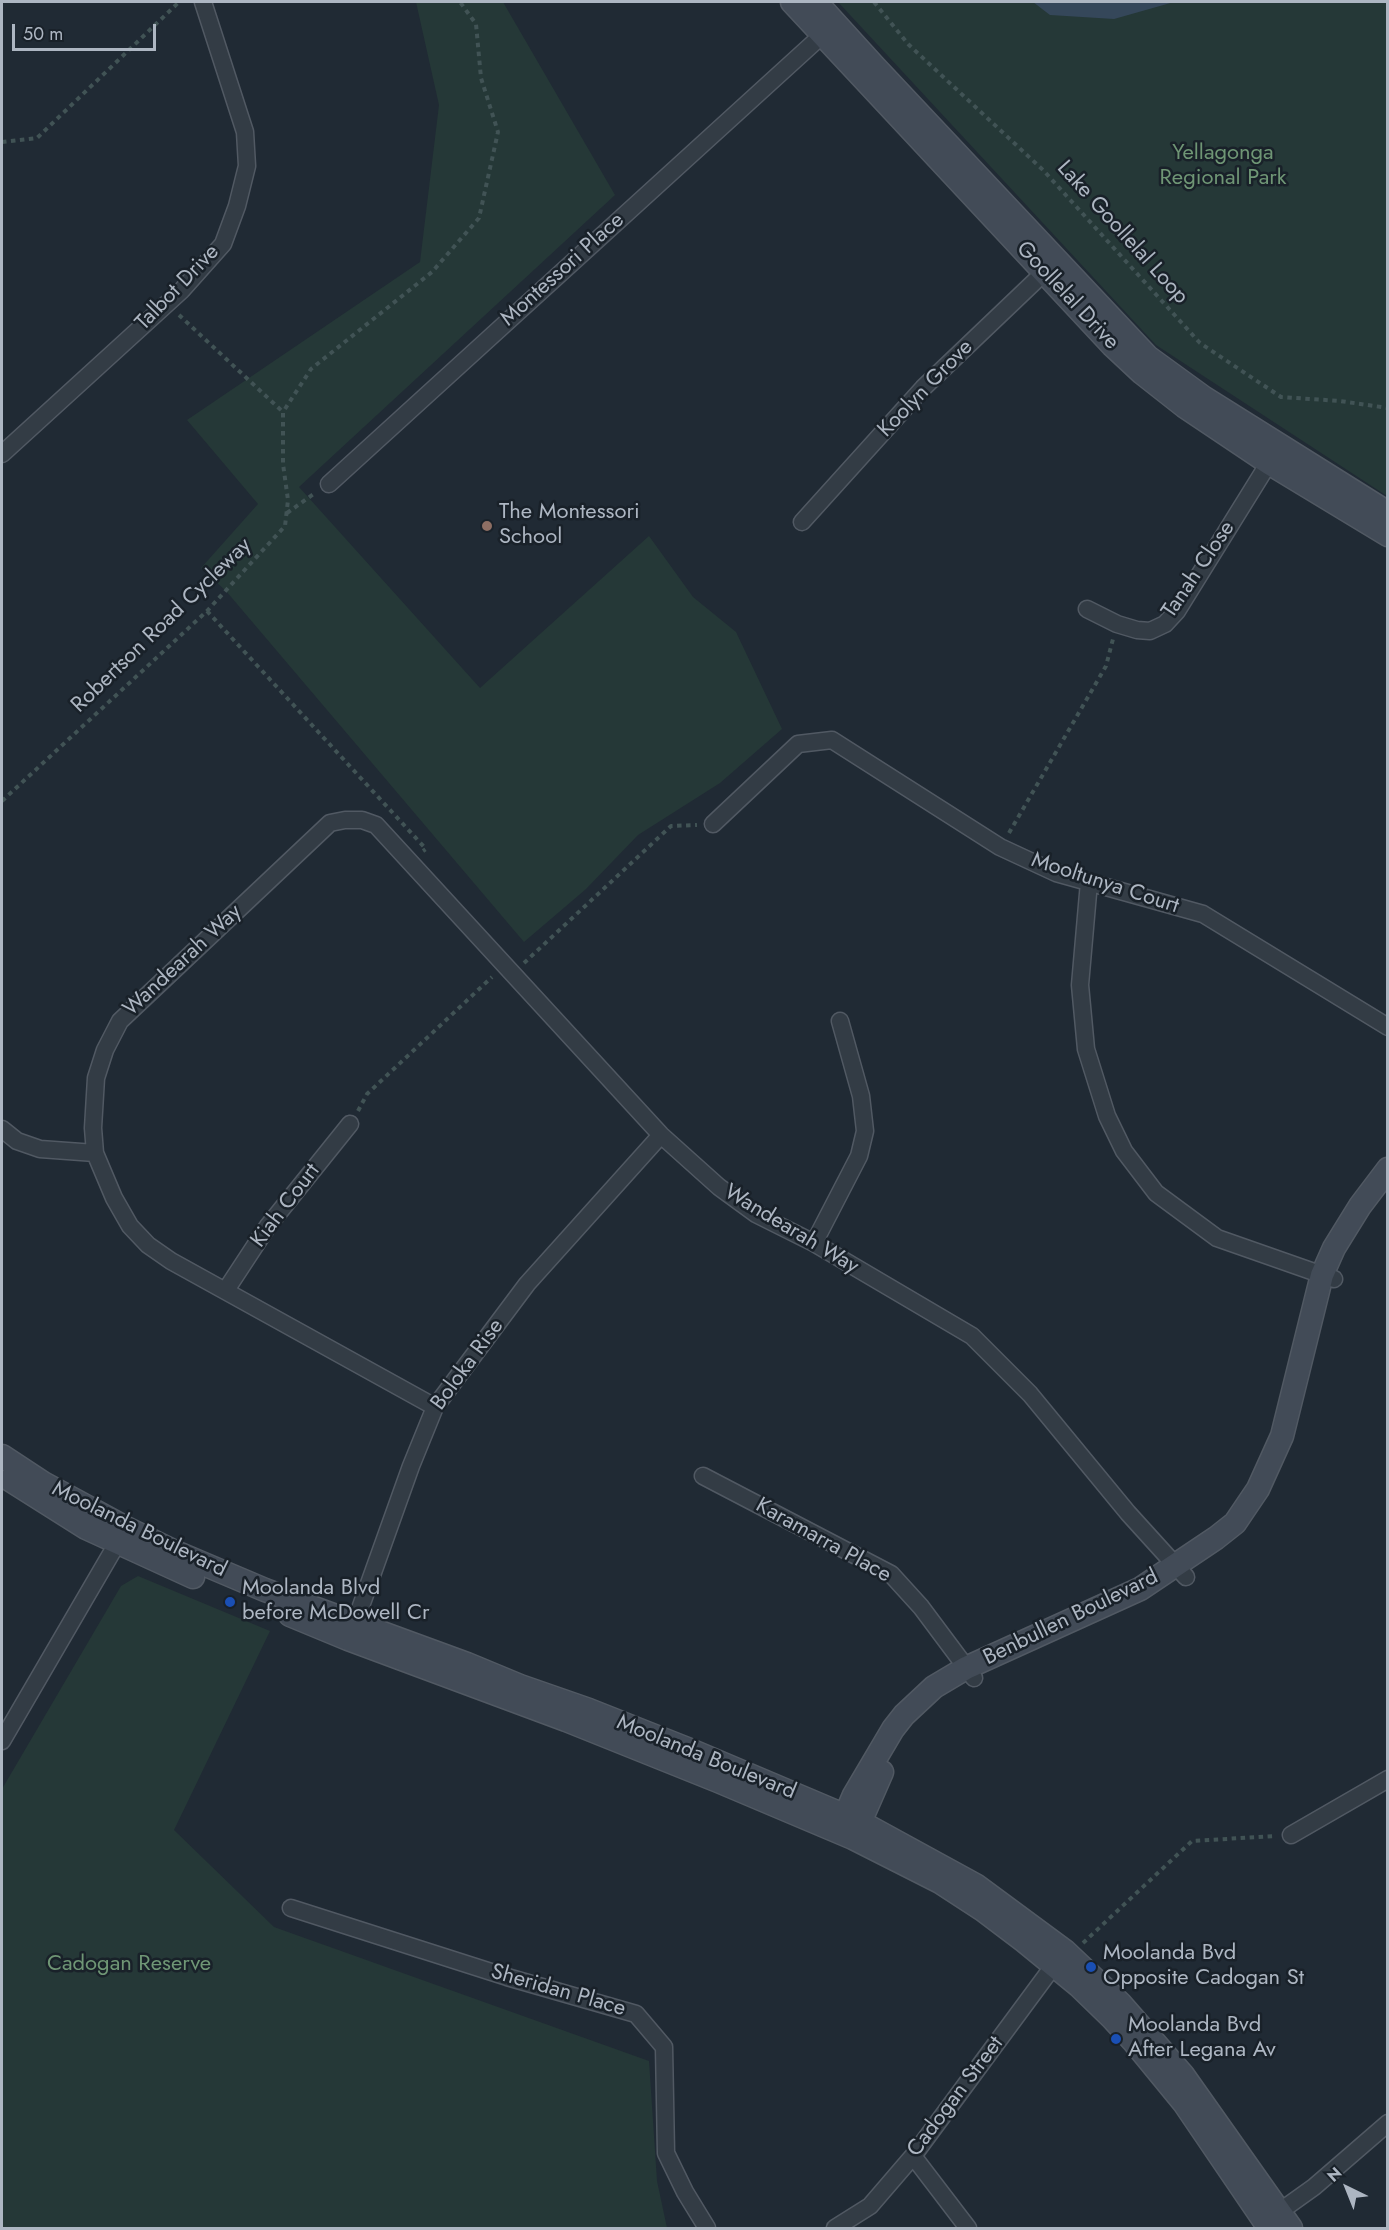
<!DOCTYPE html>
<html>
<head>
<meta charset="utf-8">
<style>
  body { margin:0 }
  #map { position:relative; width:1389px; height:2230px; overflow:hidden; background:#202a34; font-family:Jost,sans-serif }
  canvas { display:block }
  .frame { position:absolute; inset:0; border:3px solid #adb6c2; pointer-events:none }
  .north { position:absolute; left:1317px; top:2158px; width:60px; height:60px; -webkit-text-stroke:4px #192129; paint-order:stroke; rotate:317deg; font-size:16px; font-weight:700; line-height:24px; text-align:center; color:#adb6c2 }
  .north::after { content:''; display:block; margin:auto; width:21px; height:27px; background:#adb6c2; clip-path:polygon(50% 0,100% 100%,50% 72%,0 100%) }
  .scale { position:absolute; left:12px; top:24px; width:144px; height:27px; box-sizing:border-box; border:3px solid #adb6c2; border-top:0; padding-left:8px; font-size:18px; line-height:21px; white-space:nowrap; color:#adb6c2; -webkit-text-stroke:4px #192129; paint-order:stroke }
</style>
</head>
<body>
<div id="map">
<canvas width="1389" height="2230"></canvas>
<div class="frame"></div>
<div class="north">N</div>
<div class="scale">50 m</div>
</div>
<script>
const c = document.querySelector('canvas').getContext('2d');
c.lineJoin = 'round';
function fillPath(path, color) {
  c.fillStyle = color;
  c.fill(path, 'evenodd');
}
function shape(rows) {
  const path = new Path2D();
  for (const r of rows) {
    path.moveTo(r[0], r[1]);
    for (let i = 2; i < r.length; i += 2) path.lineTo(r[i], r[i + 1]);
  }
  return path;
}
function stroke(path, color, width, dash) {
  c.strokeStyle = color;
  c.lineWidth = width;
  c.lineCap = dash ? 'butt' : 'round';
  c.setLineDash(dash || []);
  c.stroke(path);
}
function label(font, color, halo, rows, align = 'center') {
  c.font = font + ' Jost,sans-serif';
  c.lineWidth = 5;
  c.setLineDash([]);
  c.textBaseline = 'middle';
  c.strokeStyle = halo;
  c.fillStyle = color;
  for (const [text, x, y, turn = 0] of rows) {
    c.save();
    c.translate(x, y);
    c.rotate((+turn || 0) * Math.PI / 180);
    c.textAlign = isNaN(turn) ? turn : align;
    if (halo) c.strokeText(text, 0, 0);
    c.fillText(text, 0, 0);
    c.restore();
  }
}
const green = shape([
  [416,2,503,2,615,195,299,487,480,688,649,536,693,597,736,632,782,729,720,783,638,835,586,889,524,942,226,591,201,568,258,504,187,420,420,262,439,105],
  [838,2,1387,2,1387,496,1156,345],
  [138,1576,270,1631,174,1830,274,1927,649,2061,657,2181,667,2228,2,2228,2,1789,121,1586]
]);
const water = shape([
  [1033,2,1174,2,1114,19,1050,15]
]);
const path = shape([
  [874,2,909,45,1043,170,1200,343,1281,397,1340,401,1388,408],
  [2,142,37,138,179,2],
  [179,315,283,412],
  [287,513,315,493],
  [207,611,426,849,423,851],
  [2,801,207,611,285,526,288,500,283,464,283,412,311,369,432,272,479,218,498,132,481,78,476,24,460,2],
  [1009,833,1106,666,1113,639],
  [524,963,671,826,697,825],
  [358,1111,367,1094,492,977],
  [1083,1943,1192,1841,1275,1836]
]);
const street = shape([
  [2,454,182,290,223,244,237,206,247,166,245,132,203,2],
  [329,484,830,28],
  [802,522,923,388,1052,265],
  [1087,609,1117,624,1137,630,1150,631,1165,624,1177,611,1275,453],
  [713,824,798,744,832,740,1000,847,1056,873,1203,914,1388,1027],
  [1089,882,1080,985,1086,1049,1107,1116,1124,1151,1156,1193,1217,1238,1334,1279],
  [2,1129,17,1141,40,1149,95,1153],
  [814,1243,859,1156,865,1131,861,1096,840,1021],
  [226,1290,268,1226,350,1124],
  [435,1407,171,1261,148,1245,130,1226,114,1198,95,1153,93,1128,96,1078,105,1050,120,1021,330,823,345,820,362,820,376,825,661,1135,719,1187,756,1214,814,1243,972,1336,1030,1394,1128,1513,1186,1577],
  [703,1476,891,1574,921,1607,974,1678],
  [351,1634,411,1466,435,1407,527,1284,661,1135],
  [2,1741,122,1535],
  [1291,1835,1388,1779],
  [291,1908,507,1977,636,2014,664,2047,666,2153,685,2192,707,2228],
  [913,2156,968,2228],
  [1272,2217,1314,2187,1388,2123],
  [835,2228,870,2206,913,2156,1060,1957]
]);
const secondary = shape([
  [792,2,1112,345,1142,373,1184,406,1269,463,1388,535],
  [816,2,874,66,1148,357,1203,397,1388,513],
  [2,1456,43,1483,126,1528,173,1551,265,1590,467,1664,520,1686,589,1710,690,1750,860,1822,977,1886,1065,1951,1120,2003,1183,2075,1291,2228],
  [10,1480,86,1528,193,1577],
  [290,1615,348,1639,566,1720,718,1781,853,1838,940,1882,983,1910,1024,1941,1079,1986,1112,2018,1134,2042,1184,2103,1269,2228],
  [840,1828,854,1795,893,1729,904,1715,934,1687,966,1668,1140,1589,1216,1538,1235,1523,1258,1489,1282,1436,1322,1275,1334,1248,1360,1206,1388,1169],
  [854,1836,882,1772]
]);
const markers = [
  [487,526,6,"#8d6e63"],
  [230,1602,6,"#1a4fb4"],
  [1091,1967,6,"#1a4fb4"],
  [1116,2039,6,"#1a4fb4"]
];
const parkNames = [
  ["Yellagonga",1223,154],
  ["Regional Park",1223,179],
  ["Cadogan Reserve",129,1965]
];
const streetNames = [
  ["Lake Goollelal Loop",1122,233,48],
  ["Montessori Place",563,270,-42],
  ["Talbot Drive",178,288,-46],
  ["Goollelal Drive",1067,296,47],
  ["Koolyn Grove",926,389,-46],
  ["Tanah Close",1199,570,-56],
  ["Robertson Road Cycleway",162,626,-44],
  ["Mooltunya Court",1105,884,18],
  ["Wandearah Way",183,961,-43],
  ["Kiah Court",286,1206,-53],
  ["Wandearah Way",791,1230,31],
  ["Boloka Rise",468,1365,-54],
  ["Moolanda Boulevard",139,1530,26],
  ["Karamarra Place",823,1541,29],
  ["Benbullen Boulevard",1071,1618,-26],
  ["Moolanda Boulevard",706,1758,22],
  ["Sheridan Place",558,1991,16],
  ["Cadogan Street",956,2097,-53]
];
const poiNames = [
  ["The Montessori",499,513],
  ["School",499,538],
  ["Moolanda Blvd",242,1589],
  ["before McDowell Cr",242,1614],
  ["Moolanda Bvd",1103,1954],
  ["Opposite Cadogan St",1103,1979],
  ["Moolanda Bvd",1128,2026],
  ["After Legana Av",1128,2051]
];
fillPath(green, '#253837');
fillPath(water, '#35475a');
stroke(street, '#515963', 19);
stroke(secondary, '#515963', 25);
stroke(path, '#415355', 4, [4.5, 4.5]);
stroke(street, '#333c45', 16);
stroke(secondary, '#424b57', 22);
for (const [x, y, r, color] of markers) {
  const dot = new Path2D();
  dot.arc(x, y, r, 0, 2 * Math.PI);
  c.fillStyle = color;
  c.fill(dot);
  stroke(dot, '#192129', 2);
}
label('22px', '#6f9675', '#192129', parkNames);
label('22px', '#adb6c2', '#192129', streetNames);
label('22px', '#adb6c2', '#192129', poiNames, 'left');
</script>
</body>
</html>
